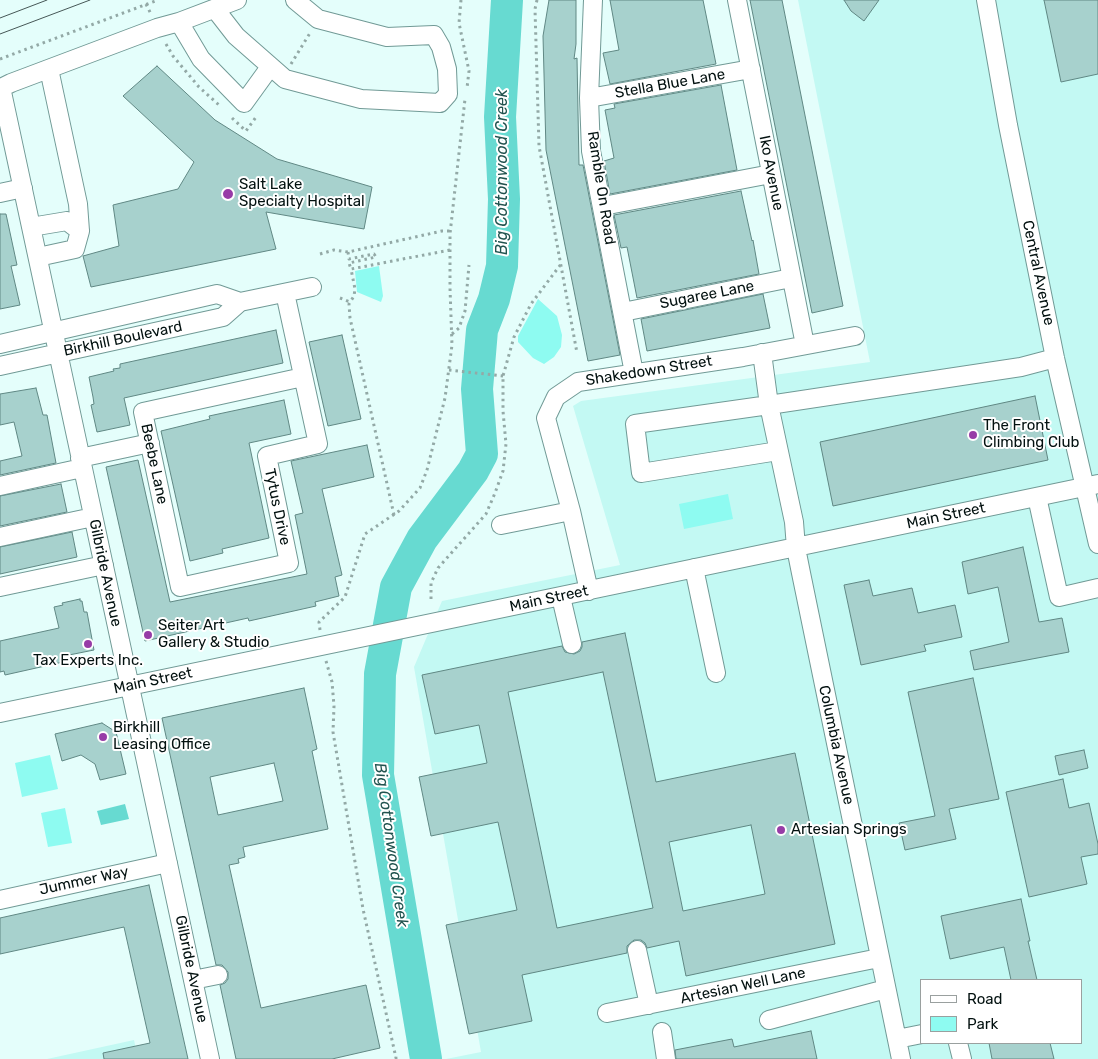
<!DOCTYPE html>
<html>
<head>
<meta charset="utf-8">
<style>
  body { margin:0 }
  #map { position:relative; width:1098px; height:1059px; overflow:hidden; background:#e4fefb; font-family:Rubik,sans-serif }
  canvas { display:block }
  .legend { position:absolute; left:920px; top:979px; width:162px; height:65px; box-sizing:border-box; background:#fff; border:1px solid #9aa09f; margin:0; padding:6px 9px; list-style:none; font-size:15px; color:#031110 }
  .legend li { display:flex; align-items:center; gap:10px; height:25px }
  .legend b { width:25px; border:1px solid #9aa09f }
</style>
</head>
<body>
<div id="map">
<canvas width="1098" height="1059"></canvas>
<ul class="legend">
<li><b style="height:6px;background:#fff"></b>Road</li>
<li><b style="height:14px;background:#8efbf1"></b>Park</li>
</ul>
</div>
<script>
const c = document.querySelector('canvas').getContext('2d');
c.lineJoin = 'round';
function fillPath(path, color) {
  c.fillStyle = color;
  c.fill(path, 'evenodd');
}
function shape(rows) {
  const path = new Path2D();
  for (const r of rows) {
    path.moveTo(r[0], r[1]);
    for (let i = 2; i < r.length; i += 2) path.lineTo(r[i], r[i + 1]);
  }
  return path;
}
function stroke(path, color, width, dash) {
  c.strokeStyle = color;
  c.lineWidth = width;
  c.lineCap = dash ? 'butt' : 'round';
  c.setLineDash(dash || []);
  c.stroke(path);
}
function label(font, color, halo, rows, align = 'center') {
  c.font = font + ' Rubik,sans-serif';
  c.lineWidth = 4;
  c.setLineDash([]);
  c.textBaseline = 'middle';
  c.strokeStyle = halo;
  c.fillStyle = color;
  for (const [text, x, y, turn = 0] of rows) {
    c.save();
    c.translate(x, y);
    c.rotate((+turn || 0) * Math.PI / 180);
    c.textAlign = isNaN(turn) ? turn : align;
    if (halo) c.strokeText(text, 0, 0);
    c.fillText(text, 0, 0);
    c.restore();
  }
}
const built = shape([
  [798,0,1098,0,1098,1059,446,1059,481,1052,414,667,442,601,620,565,573,406,581,401,870,362],
  [922,980,1082,980,1082,1043,922,1043],
  [134,1040,138,1059,47,1059]
]);
const green = shape([
  [379,266,383,296,381,302,357,292,355,271],
  [538,299,557,316,562,335,561,347,554,357,544,364,533,358,518,342,518,336],
  [728,494,733,519,684,529,679,504],
  [50,755,58,789,22,797,15,763],
  [65,808,72,843,48,847,41,813]
]);
const water = shape([
  [125,804,129,819,101,825,97,811]
]);
const river = shape([
  [426,1059,378,775,380,674,396,587,422,539,473,471,482,454,477,389,482,330,494,299,502,266,504,199,500,117,507,0]
]);
const building = shape([
  [549,0,576,0,576,44,574,59,577,58,579,165,583,165,620,355,588,361,546,150,543,36,549,0],
  [610,0,703,0,716,64,610,84,603,53,619,50,610,0],
  [750,0,782,0,843,306,812,313,750,0],
  [844,0,879,0,864,21,851,11,844,0],
  [1044,0,1098,0,1098,74,1061,82,1044,0],
  [157,66,215,120,277,159,372,187,364,229,266,212,276,249,91,287,83,256,119,246,113,205,178,189,194,162,123,96,157,66],
  [721,85,737,170,610,194,604,161,614,158,605,110,615,108,614,104,721,85],
  [741,191,752,241,753,240,759,274,637,298,627,247,621,248,614,215,741,191],
  [0,214,6,214,17,265,11,266,20,305,0,309,0,214],
  [763,294,770,328,647,351,641,319,763,294],
  [276,330,283,363,124,398,130,425,97,432,91,405,94,404,93,397,89,377,114,371,113,369,120,368,120,364,276,330],
  [342,335,361,419,328,426,309,342,342,335],
  [36,388,43,415,47,415,56,463,0,475,0,461,22,456,14,422,0,425,0,394,36,388],
  [1035,396,1048,460,833,506,820,442,1035,396],
  [284,400,291,434,249,443,269,538,222,549,223,553,190,561,161,431,210,419,209,416,284,400],
  [367,445,374,477,322,489,342,575,335,577,339,596,315,602,316,606,249,621,248,618,145,641,106,467,138,460,170,602,307,574,295,515,303,513,291,461,367,445],
  [61,484,67,512,0,526,0,496,61,484],
  [72,532,77,557,0,574,0,547,72,532],
  [1023,547,1039,622,1062,618,1069,652,974,670,970,651,1009,642,998,587,968,594,962,562,1023,547],
  [869,580,873,596,912,588,918,613,955,605,962,637,924,645,926,651,861,665,844,585,869,580],
  [80,599,80,601,82,601,84,612,87,612,94,650,69,655,69,657,63,658,63,662,5,675,4,671,0,672,0,641,59,628,54,607,63,605,62,603,80,599],
  [625,633,656,782,795,753,835,944,686,976,679,941,647,948,645,943,641,940,634,940,627,946,627,953,522,975,532,1021,469,1034,446,925,517,910,498,822,431,836,419,777,487,763,479,725,435,734,422,675,562,646,565,652,574,654,580,651,582,647,582,642,625,633],
  [603,672,653,908,557,928,508,692,603,672],
  [751,825,765,894,683,911,669,842,751,825],
  [973,678,999,799,949,809,956,839,905,850,899,823,935,816,908,692,973,678],
  [304,688,317,749,312,751,328,829,243,847,245,857,238,859,239,863,229,865,261,1008,366,985,380,1048,332,1059,236,1059,220,985,225,983,228,979,228,972,222,965,216,965,162,718,304,688],
  [274,763,283,801,218,815,210,777,274,763],
  [102,723,116,732,126,774,100,780,95,764,81,755,62,761,55,734,102,723],
  [1084,750,1088,768,1059,775,1055,756,1084,750],
  [1063,779,1069,808,1089,803,1098,844,1098,854,1081,857,1087,884,1029,897,1006,792,1063,779],
  [149,885,188,1059,104,1059,103,1053,150,1043,124,927,0,954,0,918,149,885],
  [1021,899,1030,941,1028,941,1037,980,1011,980,1004,947,950,959,941,916,1021,899],
  [811,1031,817,1059,676,1059,675,1050,732,1039,734,1047,811,1031],
  [989,1043,1050,1043,1054,1059,992,1059,989,1043]
]);
const path = shape([
  [461,0,459,23,469,71,467,88],
  [537,0,535,9,539,146,577,353],
  [146,4,151,14],
  [166,44,173,56,199,87,219,105],
  [0,59,158,0],
  [291,64,310,33],
  [232,118,246,131,256,117],
  [348,252,349,259,374,254,376,257,349,263,351,269],
  [320,254,334,250,348,252,442,231,451,231],
  [340,298,350,302],
  [452,334,459,328,465,311,469,265],
  [449,370,503,376],
  [394,515,350,318,349,304,354,296,355,289,351,269,450,250],
  [431,599,431,583,438,568,486,514,495,493,503,471,506,444,503,411,503,376,514,337,531,304,561,264],
  [320,630,319,622,345,597,365,534,399,511,420,488,427,470,445,398,452,345,450,288,450,234,465,99],
  [326,661,332,682,334,706,333,732,363,909,396,1058,391,1059]
]);
const minor = shape([
  [593,0,589,98,591,151,634,373],
  [737,0,805,345],
  [986,0,1008,125,1055,358,1098,544],
  [215,9,236,36,285,79,361,99,440,103,448,94,447,69,441,47,434,35,387,37,318,19,295,0],
  [179,22,201,59,244,103,270,67],
  [49,69,78,204,80,231],
  [589,98,751,69],
  [0,193,23,188],
  [603,206,771,174],
  [31,227,67,221,80,231,75,249,38,257],
  [285,293,318,444,267,456,289,563,180,587,143,412,303,377],
  [623,312,791,278],
  [0,344,217,294,240,302,312,287],
  [762,353,769,405,635,424,641,473,778,451],
  [0,366,223,317,240,302],
  [80,458,150,443],
  [0,486,82,468],
  [1037,497,1059,597,1098,588],
  [501,525,571,511],
  [0,537,93,517],
  [694,568,716,673],
  [0,587,104,565],
  [589,591,571,511,546,418,556,397,578,382,743,357,855,336],
  [561,597,572,644],
  [0,713,1098,484],
  [0,900,168,863],
  [637,950,649,1005],
  [193,980,218,975],
  [607,1013,879,958],
  [769,1020,886,989],
  [662,1032,666,1059],
  [897,1039,922,1034],
  [958,1043,962,1059],
  [210,1059,2,92,3,87,11,83,157,28,179,22,237,0],
  [901,1059,801,573,796,548,794,522,769,405,1021,367,1055,358]
]);
const tram = shape([
  [0,18,47,0],
  [0,34,90,0]
]);
const markers = [
  [228,194,6,"#973ca7"],
  [973,435,5,"#973ca7"],
  [148,635,5,"#973ca7"],
  [88,644,5,"#973ca7"],
  [103,737,5,"#973ca7"],
  [781,830,5,"#973ca7"]
];
const streetNames = [
  ["Stella Blue Lane",670,84,-10],
  ["Iko Avenue",771,173,79],
  ["Ramble On Road",601,188,81],
  ["Central Avenue",1038,273,78],
  ["Sugaree Lane",707,295,-11],
  ["Birkhill Boulevard",123,339,-12],
  ["Shakedown Street",649,371,-9],
  ["Beebe Lane",154,464,78],
  ["Tytus Drive",277,507,78],
  ["Main Street",946,516,-12],
  ["Gilbride Avenue",105,573,78],
  ["Main Street",549,599,-12],
  ["Main Street",153,681,-12],
  ["Columbia Avenue",836,745,78],
  ["Jummer Way",84,881,-12],
  ["Gilbride Avenue",191,969,78],
  ["Artesian Well Lane",743,986,-12]
];
const poiNames = [
  ["Salt Lake",239,185],
  ["Specialty Hospital",239,202],
  ["The Front",983,426],
  ["Climbing Club",983,443],
  ["Seiter Art",158,626],
  ["Gallery & Studio",158,643],
  ["Tax Experts Inc.",88,661,"center"],
  ["Birkhill",113,728],
  ["Leasing Office",113,745],
  ["Artesian Springs",791,830]
];
const waterNames = [
  ["Big Cottonwood Creek",502,172,-90],
  ["Big Cottonwood Creek",391,845,82]
];
fillPath(built, '#c3f9f3');
fillPath(green, '#8efbf1');
fillPath(water, '#67dad1');
stroke(river, '#67dad1', 32);
fillPath(building, '#a7d1cd');
stroke(building, '#608884', 1);
stroke(minor, '#719a96', 20);
stroke(path, '#93a9a6', 3, [2.5, 4]);
stroke(minor, '#fff', 18);
stroke(tram, '#465756', 1);
for (const [x, y, r, color] of markers) {
  const dot = new Path2D();
  dot.arc(x, y, r, 0, 2 * Math.PI);
  c.fillStyle = color;
  c.fill(dot);
  stroke(dot, '#fff', 2);
}
label('15px', '#031110', '#fff', streetNames);
label('15px', '#031110', '#fff', poiNames, 'left');
label('italic 16px', '#21534f', '#fff', waterNames);
</script>
</body>
</html>
